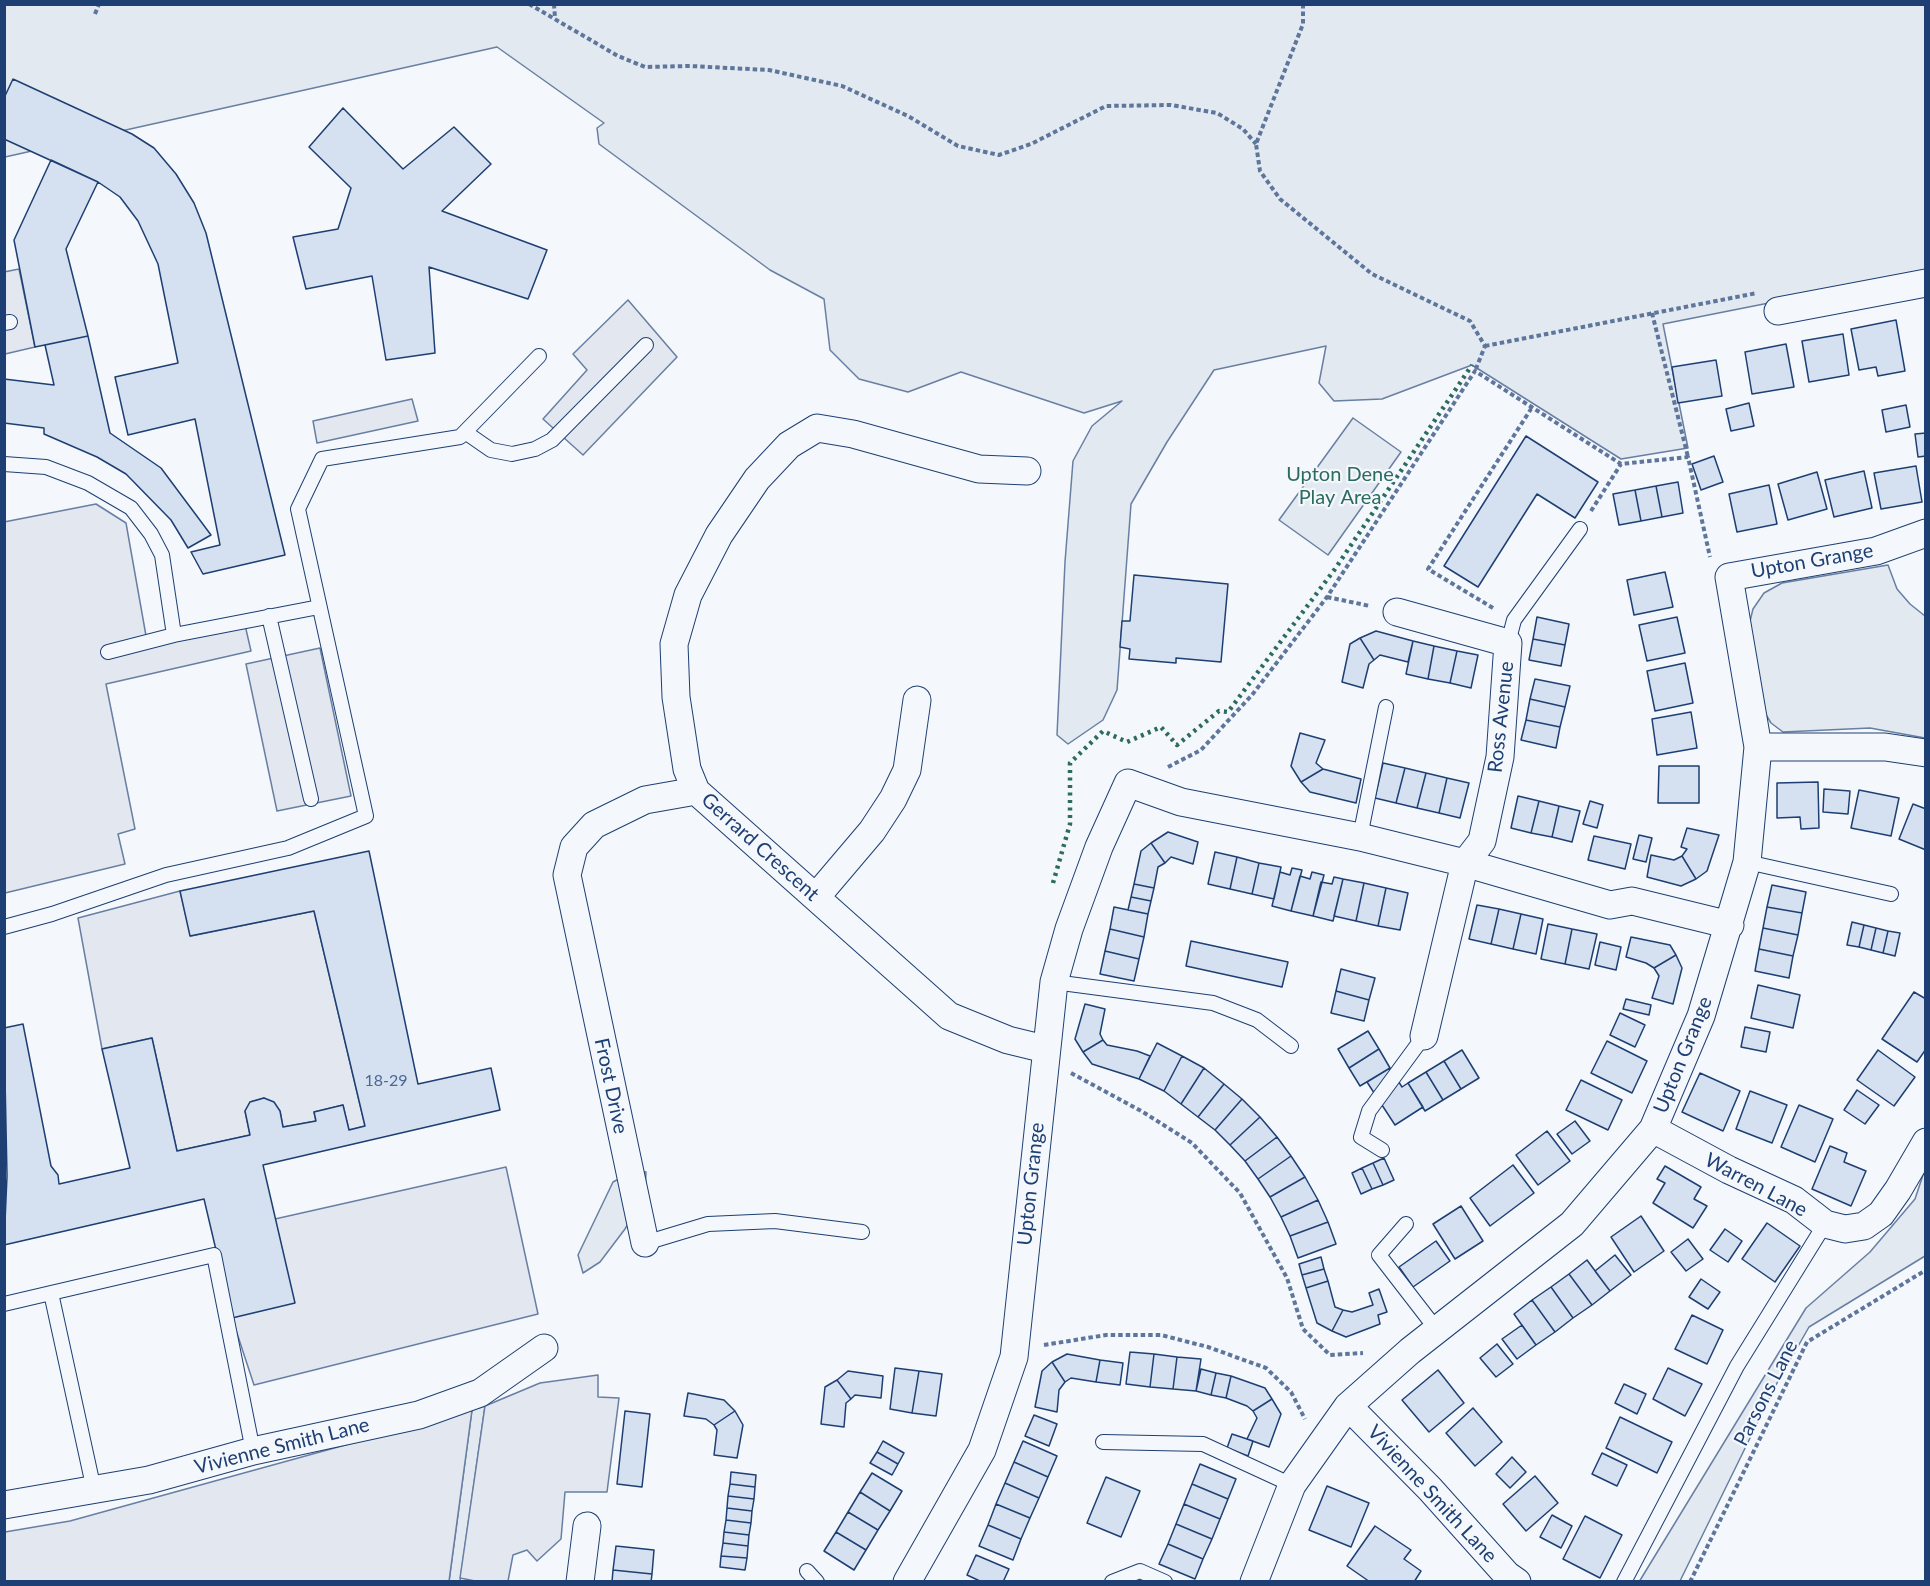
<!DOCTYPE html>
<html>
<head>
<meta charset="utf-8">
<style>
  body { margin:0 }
  #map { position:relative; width:1930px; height:1586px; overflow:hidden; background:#f4f7fb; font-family:Lato,sans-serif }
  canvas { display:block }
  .frame { position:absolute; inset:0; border:6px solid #1d3f73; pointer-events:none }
</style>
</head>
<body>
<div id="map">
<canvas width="1930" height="1586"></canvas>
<div class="frame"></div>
</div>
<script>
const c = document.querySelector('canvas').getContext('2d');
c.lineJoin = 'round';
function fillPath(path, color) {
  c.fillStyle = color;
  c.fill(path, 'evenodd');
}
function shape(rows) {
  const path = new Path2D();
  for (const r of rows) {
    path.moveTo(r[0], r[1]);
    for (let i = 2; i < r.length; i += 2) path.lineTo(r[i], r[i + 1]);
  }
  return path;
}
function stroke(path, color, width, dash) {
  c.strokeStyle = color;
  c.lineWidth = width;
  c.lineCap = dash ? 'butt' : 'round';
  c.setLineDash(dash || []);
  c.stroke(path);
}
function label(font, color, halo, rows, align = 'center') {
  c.font = font + ' Lato,sans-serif';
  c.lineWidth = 4.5;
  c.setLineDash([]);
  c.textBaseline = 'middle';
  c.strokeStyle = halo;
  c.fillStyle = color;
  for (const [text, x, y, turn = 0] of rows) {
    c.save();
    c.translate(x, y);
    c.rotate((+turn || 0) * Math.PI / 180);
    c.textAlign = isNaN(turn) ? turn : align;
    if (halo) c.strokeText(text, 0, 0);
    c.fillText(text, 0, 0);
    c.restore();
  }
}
const green = shape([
  [4,5,1925,5,1925,272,1663,324,1688,448,1621,459,1472,365,1382,399,1334,401,1319,383,1326,346,1214,370,1167,442,1131,504,1117,690,1103,720,1068,744,1057,735,1065,562,1073,461,1092,426,1122,401,1084,413,961,372,908,392,859,379,830,350,824,299,770,270,599,144,597,128,604,123,497,47,5,157,4,5],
  [1353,418,1401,452,1328,555,1279,520,1353,418],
  [1888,565,1897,589,1910,604,1925,616,1925,738,1870,728,1783,732,1771,723,1762,708,1748,629,1753,609,1764,593,1782,583,1888,565],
  [1925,1169,1925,1256,1809,1327,1777,1383,1680,1581,1639,1582,1806,1308,1870,1252,1915,1199,1925,1169],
  [635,1170,646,1172,645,1195,625,1229,600,1262,583,1273,578,1255,613,1182,635,1170],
  [485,1406,460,1581,449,1582,472,1410,485,1406]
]);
const parking = shape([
  [19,269,35,347,5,354,4,272,19,269],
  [628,300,677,357,583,455,543,419,587,370,573,354,628,300],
  [412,399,418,421,317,443,313,421,412,399],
  [96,504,126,523,148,647,245,625,251,651,106,684,135,829,118,834,125,864,5,893,4,522,96,504],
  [320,648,351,796,277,811,246,664,320,648],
  [180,891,191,936,314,911,365,1126,349,1130,343,1105,314,1112,316,1121,283,1127,280,1111,264,1098,250,1102,245,1111,250,1135,177,1151,152,1038,102,1049,78,918,180,891],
  [506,1167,538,1314,254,1385,232,1318,275,1219,506,1167],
  [598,1375,598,1397,619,1398,607,1492,565,1492,561,1539,537,1561,527,1550,513,1555,508,1581,475,1581,460,1578,485,1406,540,1383,598,1375],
  [472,1410,449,1581,5,1582,5,1532,70,1521,472,1410]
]);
const building = shape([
  [13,79,132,134,154,148,176,174,194,203,206,233,285,555,203,574,191,552,220,545,195,419,128,435,115,377,178,363,158,264,138,221,120,197,98,182,4,139,4,98,13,79],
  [343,108,403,169,454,127,491,164,442,211,547,250,528,299,429,267,435,353,386,360,372,276,306,289,293,237,338,229,351,188,309,147,343,108],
  [51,160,98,182,66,249,88,336,35,347,14,240,51,160],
  [1896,320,1905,371,1878,376,1876,367,1859,370,1851,329,1896,320],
  [1843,334,1849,375,1809,382,1802,341,1843,334],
  [88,336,110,433,161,468,211,535,188,548,171,520,126,474,97,457,44,434,44,428,4,423,4,379,54,385,45,345,88,336],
  [1786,344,1794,387,1752,394,1745,352,1786,344],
  [1716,360,1722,396,1678,403,1672,367,1716,360],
  [1749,403,1754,426,1731,431,1726,409,1749,403],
  [1906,405,1910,427,1886,432,1882,410,1906,405],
  [1926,433,1926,456,1918,457,1915,434,1926,433],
  [1526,436,1598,482,1575,518,1537,494,1478,587,1444,566,1526,436],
  [1714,456,1723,482,1701,490,1692,464,1714,456],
  [1916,466,1922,502,1881,509,1874,473,1916,466],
  [1864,471,1872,508,1834,517,1825,480,1864,471],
  [1817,472,1827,509,1788,520,1778,484,1817,472],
  [1678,482,1683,513,1662,517,1656,486,1678,482],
  [1769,485,1777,524,1737,532,1729,494,1769,485],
  [1656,486,1662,517,1641,521,1635,490,1656,486],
  [1635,490,1641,521,1619,525,1613,494,1635,490],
  [1665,572,1673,607,1634,615,1627,580,1665,572],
  [1134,575,1228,584,1221,662,1176,658,1176,663,1129,659,1130,649,1120,647,1122,621,1130,621,1134,575],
  [1537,617,1569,624,1565,645,1533,639,1537,617],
  [1677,617,1685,653,1647,661,1639,625,1677,617],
  [1376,631,1413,641,1408,662,1380,655,1374,660,1360,638,1376,631],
  [1360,638,1374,660,1369,664,1363,688,1342,682,1350,644,1360,638],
  [1533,639,1565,645,1561,666,1529,660,1533,639],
  [1413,641,1434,646,1428,679,1406,674,1413,641],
  [1434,646,1457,651,1450,683,1428,679,1434,646],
  [1457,651,1478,655,1471,688,1450,683,1457,651],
  [1685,663,1693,703,1655,711,1647,671,1685,663],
  [1535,679,1570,686,1565,707,1530,699,1535,679],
  [1530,699,1565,707,1560,727,1526,720,1530,699],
  [1691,712,1697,748,1657,755,1652,719,1691,712],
  [1526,720,1560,727,1556,748,1521,740,1526,720],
  [1300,733,1325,740,1316,763,1323,769,1301,782,1291,766,1300,733],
  [1383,763,1405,768,1396,803,1375,798,1383,763],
  [1659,766,1699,766,1699,803,1658,803,1659,766],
  [1405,768,1426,773,1417,808,1396,803,1405,768],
  [1323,769,1361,779,1356,803,1310,792,1301,782,1323,769],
  [1426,773,1447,778,1439,813,1417,808,1426,773],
  [1447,778,1469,783,1460,818,1439,813,1447,778],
  [1818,782,1819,828,1801,829,1800,817,1777,818,1777,783,1818,782],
  [1824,789,1850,791,1848,814,1823,812,1824,789],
  [1859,790,1899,798,1891,836,1851,828,1859,790],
  [1518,796,1539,801,1531,833,1511,828,1518,796],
  [1539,801,1559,806,1552,837,1531,833,1539,801],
  [1590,801,1603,805,1597,828,1583,824,1590,801],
  [1913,804,1926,809,1926,850,1899,839,1913,804],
  [1559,806,1580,811,1572,842,1552,837,1559,806],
  [1687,828,1719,835,1707,871,1696,879,1682,856,1687,849,1681,847,1687,828],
  [1168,832,1198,842,1193,864,1171,857,1165,863,1151,843,1168,832],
  [1639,835,1652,838,1646,862,1633,859,1639,835],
  [1594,836,1631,844,1625,869,1588,860,1594,836],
  [1151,843,1165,863,1158,867,1154,888,1134,884,1141,851,1151,843],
  [369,851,418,1084,491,1068,500,1110,263,1165,295,1303,232,1318,204,1199,4,1245,7,1176,4,1028,23,1024,51,1166,58,1175,59,1184,130,1168,102,1049,152,1038,177,1151,250,1135,245,1111,250,1102,264,1098,274,1102,280,1111,283,1127,316,1121,314,1112,343,1105,349,1130,365,1126,314,911,190,936,180,891,369,851],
  [1215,852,1237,857,1230,889,1208,884,1215,852],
  [1651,855,1674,860,1682,856,1696,879,1681,886,1647,877,1651,855],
  [1237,857,1259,863,1252,894,1230,889,1237,857],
  [1259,863,1281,867,1274,899,1252,894,1259,863],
  [1292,868,1302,870,1291,911,1272,906,1280,872,1290,875,1292,868],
  [1312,872,1324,875,1313,916,1291,911,1300,876,1310,879,1312,872],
  [1334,877,1343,879,1333,921,1313,916,1321,882,1332,884,1334,877],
  [1343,879,1364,883,1356,921,1334,916,1343,879],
  [1364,883,1386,888,1378,926,1356,921,1364,883],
  [1134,884,1154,888,1151,901,1131,897,1134,884],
  [1772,885,1806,892,1802,913,1767,907,1772,885],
  [1386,888,1408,893,1400,930,1378,926,1386,888],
  [1131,897,1151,901,1148,914,1128,910,1131,897],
  [1477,905,1499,909,1491,944,1469,939,1477,905],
  [1114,907,1148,914,1144,937,1110,929,1114,907],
  [1767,907,1802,913,1798,935,1763,928,1767,907],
  [1499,909,1521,914,1513,949,1491,944,1499,909],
  [1521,914,1543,919,1536,954,1513,949,1521,914],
  [1852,922,1864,925,1859,947,1847,945,1852,922],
  [1548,924,1572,929,1565,964,1541,959,1548,924],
  [1864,925,1876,928,1871,950,1859,947,1864,925],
  [1763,928,1798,935,1793,956,1759,949,1763,928],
  [1876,928,1888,931,1883,953,1871,950,1876,928],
  [1110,929,1144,937,1139,959,1105,951,1110,929],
  [1572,929,1597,934,1589,969,1565,964,1572,929],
  [1888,931,1900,933,1895,956,1883,953,1888,931],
  [1631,937,1670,945,1676,955,1654,968,1646,963,1626,957,1631,937],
  [1191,941,1288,962,1282,987,1186,966,1191,941],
  [1600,942,1621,947,1616,970,1595,965,1600,942],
  [1759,949,1793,956,1789,978,1755,971,1759,949],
  [1105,951,1139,959,1134,981,1100,974,1105,951],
  [1676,955,1682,968,1673,1004,1652,998,1659,976,1654,968,1676,955],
  [1341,969,1375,978,1369,1000,1336,991,1341,969],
  [1758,985,1800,995,1793,1028,1751,1018,1758,985],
  [1336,991,1369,1000,1364,1021,1331,1013,1336,991],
  [1914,992,1926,999,1926,1049,1917,1062,1882,1039,1914,992],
  [1626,999,1651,1005,1649,1015,1623,1009,1626,999],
  [1085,1004,1105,1009,1100,1034,1103,1040,1083,1052,1075,1039,1085,1004],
  [1620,1013,1645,1025,1635,1047,1610,1035,1620,1013],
  [1745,1027,1770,1032,1766,1052,1741,1047,1745,1027],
  [1368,1031,1379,1049,1349,1068,1338,1049,1368,1031],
  [1103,1040,1107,1045,1137,1051,1150,1056,1139,1079,1092,1064,1083,1052,1103,1040],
  [1607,1041,1647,1061,1632,1093,1591,1073,1607,1041],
  [1157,1043,1182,1056,1164,1091,1139,1079,1157,1043],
  [1379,1049,1390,1068,1360,1086,1349,1068,1379,1049],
  [1462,1050,1479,1078,1461,1089,1444,1061,1462,1050],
  [1878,1050,1915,1077,1894,1106,1857,1080,1878,1050],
  [1182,1056,1204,1068,1181,1104,1164,1091,1182,1056],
  [1444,1061,1461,1089,1443,1100,1426,1072,1444,1061],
  [1204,1068,1224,1084,1198,1117,1181,1104,1204,1068],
  [1390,1068,1402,1087,1408,1083,1423,1107,1395,1125,1367,1082,1390,1068],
  [1426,1072,1443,1100,1425,1111,1408,1083,1426,1072],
  [1700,1073,1740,1091,1723,1131,1682,1112,1700,1073],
  [1581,1080,1622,1100,1608,1130,1566,1110,1581,1080],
  [1224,1084,1242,1099,1215,1130,1198,1117,1224,1084],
  [1857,1090,1879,1105,1865,1124,1844,1110,1857,1090],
  [1750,1091,1787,1105,1772,1143,1736,1129,1750,1091],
  [1242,1099,1260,1117,1230,1145,1215,1130,1242,1099],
  [1799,1105,1833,1119,1815,1162,1781,1147,1799,1105],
  [1260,1117,1277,1137,1245,1161,1230,1145,1260,1117],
  [1575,1121,1590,1141,1572,1154,1557,1134,1575,1121],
  [1547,1131,1570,1161,1538,1185,1516,1155,1547,1131],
  [1277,1137,1291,1156,1258,1179,1245,1161,1277,1137],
  [1830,1146,1847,1153,1844,1162,1866,1171,1851,1206,1812,1189,1830,1146],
  [1291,1156,1305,1177,1270,1197,1258,1179,1291,1156],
  [1384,1158,1394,1180,1383,1185,1373,1163,1384,1158],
  [1373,1163,1383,1185,1372,1189,1362,1168,1373,1163],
  [1513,1165,1534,1193,1490,1226,1470,1198,1513,1165],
  [1665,1166,1701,1187,1694,1199,1707,1206,1693,1228,1653,1203,1665,1183,1657,1179,1665,1166],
  [1362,1168,1372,1189,1361,1194,1352,1173,1362,1168],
  [1305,1177,1318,1200,1281,1217,1270,1197,1305,1177],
  [1318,1200,1328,1222,1290,1236,1281,1217,1318,1200],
  [1461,1206,1483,1241,1455,1259,1433,1224,1461,1206],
  [1641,1216,1664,1251,1634,1272,1611,1237,1641,1216],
  [1328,1222,1336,1244,1298,1258,1290,1236,1328,1222],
  [1767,1223,1800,1246,1775,1282,1742,1259,1767,1223],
  [1725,1229,1742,1241,1728,1262,1710,1250,1725,1229],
  [1688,1239,1703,1259,1686,1271,1671,1252,1688,1239],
  [1436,1241,1450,1261,1413,1287,1399,1267,1436,1241],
  [1615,1255,1631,1275,1610,1291,1595,1271,1615,1255],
  [1321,1257,1324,1269,1302,1275,1299,1264,1321,1257],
  [1587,1260,1610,1291,1592,1305,1569,1274,1587,1260],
  [1324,1269,1328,1281,1306,1288,1302,1275,1324,1269],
  [1569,1274,1592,1305,1573,1318,1551,1287,1569,1274],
  [1701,1279,1720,1292,1708,1309,1689,1297,1701,1279],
  [1328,1281,1335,1307,1343,1310,1332,1331,1317,1323,1306,1288,1328,1281],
  [1551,1287,1573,1318,1555,1332,1532,1300,1551,1287],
  [1379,1289,1387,1312,1378,1315,1380,1324,1346,1337,1332,1331,1343,1310,1352,1312,1373,1305,1369,1293,1379,1289],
  [1532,1300,1555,1332,1536,1345,1514,1314,1532,1300],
  [1692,1315,1723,1330,1707,1364,1675,1349,1692,1315],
  [1522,1325,1536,1345,1517,1359,1502,1339,1522,1325],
  [1497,1344,1513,1364,1496,1377,1480,1358,1497,1344],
  [1130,1352,1154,1354,1150,1387,1126,1384,1130,1352],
  [1067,1354,1100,1360,1096,1382,1071,1378,1065,1382,1052,1362,1067,1354],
  [1154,1354,1177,1357,1173,1389,1150,1387,1154,1354],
  [1177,1357,1201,1359,1196,1391,1173,1389,1177,1357],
  [1100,1360,1123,1363,1120,1385,1096,1382,1100,1360],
  [1052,1362,1065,1382,1059,1390,1057,1412,1035,1407,1042,1371,1052,1362],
  [895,1368,919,1371,912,1413,890,1409,895,1368],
  [1668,1368,1702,1384,1685,1416,1653,1399,1668,1368],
  [1201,1369,1216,1373,1211,1395,1196,1391,1201,1369],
  [1438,1370,1464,1403,1429,1432,1402,1400,1438,1370],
  [848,1371,883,1376,881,1398,855,1395,851,1399,837,1380,848,1371],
  [919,1371,942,1374,936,1416,912,1413,919,1371],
  [1216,1373,1231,1376,1226,1398,1211,1395,1216,1373],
  [1231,1376,1265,1388,1272,1399,1253,1411,1247,1406,1226,1398,1231,1376],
  [837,1380,851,1399,846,1403,844,1427,821,1424,825,1387,837,1380],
  [1624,1384,1646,1394,1637,1414,1615,1403,1624,1384],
  [688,1393,724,1400,735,1411,714,1425,706,1419,684,1416,688,1393],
  [1272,1399,1281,1414,1269,1447,1247,1439,1257,1418,1253,1411,1272,1399],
  [1473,1408,1502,1442,1475,1466,1446,1433,1473,1408],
  [625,1411,650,1414,642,1487,617,1484,625,1411],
  [735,1411,743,1425,737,1458,714,1455,717,1430,714,1425,735,1411],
  [1034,1415,1057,1424,1049,1446,1025,1436,1034,1415],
  [1620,1417,1672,1442,1657,1473,1606,1448,1620,1417],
  [1232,1434,1253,1441,1248,1456,1227,1448,1232,1434],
  [883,1441,904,1453,898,1464,877,1452,883,1441],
  [1023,1441,1057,1456,1048,1477,1014,1462,1023,1441],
  [877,1452,898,1464,892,1475,870,1463,877,1452],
  [1602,1453,1627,1465,1617,1486,1592,1474,1602,1453],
  [1512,1457,1526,1472,1510,1488,1496,1474,1512,1457],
  [1014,1462,1048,1477,1039,1498,1005,1483,1014,1462],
  [1200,1464,1236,1479,1228,1499,1192,1484,1200,1464],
  [731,1472,756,1475,755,1487,730,1484,731,1472],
  [872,1473,902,1491,890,1511,860,1492,872,1473],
  [1535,1476,1558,1503,1526,1531,1503,1504,1535,1476],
  [1106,1477,1140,1491,1121,1537,1087,1523,1106,1477],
  [1005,1483,1039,1498,1030,1518,996,1504,1005,1483],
  [730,1484,755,1487,754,1499,728,1496,730,1484],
  [1192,1484,1228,1499,1220,1519,1184,1504,1192,1484],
  [1327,1486,1369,1503,1351,1547,1309,1530,1327,1486],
  [860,1492,890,1511,878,1530,848,1512,860,1492],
  [728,1496,754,1499,752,1511,727,1508,728,1496],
  [996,1504,1030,1518,1021,1539,988,1525,996,1504],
  [1184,1504,1220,1519,1212,1539,1176,1524,1184,1504],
  [727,1508,752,1511,751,1523,726,1520,727,1508],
  [848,1512,878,1530,866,1550,836,1532,848,1512],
  [1552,1515,1572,1526,1561,1548,1540,1537,1552,1515],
  [1585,1516,1622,1535,1600,1578,1563,1559,1585,1516],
  [726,1520,751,1523,749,1535,724,1532,726,1520],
  [1176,1524,1212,1539,1203,1559,1168,1544,1176,1524],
  [988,1525,1021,1539,1013,1560,979,1546,988,1525],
  [1375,1526,1411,1550,1404,1559,1421,1571,1414,1582,1370,1582,1347,1566,1375,1526],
  [724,1532,749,1535,748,1546,723,1543,724,1532],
  [836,1532,866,1550,854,1570,824,1551,836,1532],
  [723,1543,748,1546,747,1558,721,1556,723,1543],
  [1168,1544,1203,1559,1195,1579,1159,1564,1168,1544],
  [616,1546,654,1550,652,1574,613,1570,616,1546],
  [976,1555,1009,1569,1003,1582,982,1582,967,1575,976,1555],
  [721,1556,747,1558,745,1570,720,1567,721,1556],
  [613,1570,652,1574,651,1582,612,1582,613,1570]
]);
const path = shape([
  [529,4,618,56,645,67,690,66,769,70,842,86,908,116,958,146,999,155,1031,144,1106,106,1171,105,1217,113,1243,129,1256,144],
  [554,4,555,18],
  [1303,4,1303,24,1256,144,1260,171,1280,199,1372,274,1470,321,1485,346,1475,371],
  [95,14,99,4],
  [1652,313,1688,457],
  [1485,346,1757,293],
  [1591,511,1621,464],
  [1327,597,1370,606],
  [1493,608,1428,569,1531,409],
  [1168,767,1201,750,1252,695,1327,597,1475,371,1621,464,1688,457,1710,557],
  [1071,1073,1143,1112,1192,1143,1240,1193,1287,1278,1303,1329,1330,1355,1363,1353],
  [1044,1345,1106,1335,1161,1335,1208,1347,1266,1368,1291,1392,1305,1419],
  [1690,1582,1807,1342,1926,1270]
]);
const lane = shape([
  [4,323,10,322],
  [465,432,491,450,512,454,535,449,552,440,646,345],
  [4,464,46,467,88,483,131,508,151,534,162,555,174,635],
  [269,616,311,799],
  [1508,643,1514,620,1580,529],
  [108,652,174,635,319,607],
  [1360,837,1386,707],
  [1747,862,1891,894],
  [4,927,52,914,166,875,288,848,366,816,298,509,322,459,460,437,539,356],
  [1054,982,1213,1003,1257,1020,1291,1046],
  [1382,1150,1361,1137,1369,1111,1424,1036],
  [1406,1224,1379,1255,1437,1330],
  [645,1243,708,1224,775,1221,862,1232],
  [51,1293,214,1255,253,1451],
  [4,1304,51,1293,94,1490],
  [1103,1442,1203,1444,1292,1485],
  [807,1571,817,1582],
  [1112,1582,1140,1571,1165,1582],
  [1624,1582,1737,1366,1825,1224]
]);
const street = shape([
  [1778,311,1926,283],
  [1027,471,979,469,853,434,817,428,789,445,757,479,719,535,688,595,674,644,676,697,687,769,696,791,949,1016,1008,1040,1045,1049],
  [1397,612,1508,643,1500,757,1482,841,1465,863,1424,1036],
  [1758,747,1885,747,1926,753],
  [816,897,872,831,893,799,907,770,917,700],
  [1653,1129,1729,1170,1794,1200,1825,1224,1845,1229,1864,1226,1881,1214,1898,1190,1926,1142],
  [645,1243,567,875,574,847,594,825,645,800,696,791],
  [1348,1406,1430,1489,1507,1575,1517,1582],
  [4,1505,149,1480,253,1451,419,1415,480,1393,544,1348],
  [580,1582,587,1526],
  [907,1582,982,1450,1014,1357,1054,982,1069,929,1099,847,1128,783,1181,802,1360,837,1465,863,1610,905,1632,901,1730,925],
  [1254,1582,1292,1485,1348,1406,1410,1351,1572,1224,1653,1129,1701,1016,1747,862,1758,747,1729,577,1876,551,1926,533]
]);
const hedge = shape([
  [1053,883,1070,824,1070,763,1103,731,1127,742,1161,727,1177,745,1219,711,1228,712,1335,569,1472,365]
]);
const numberNames = [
  ["18-29",386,1081]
];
const parkNames = [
  ["Upton Dene",1340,475],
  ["Play Area",1340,498]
];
const streetNames = [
  ["Upton Grange",1812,561,-10],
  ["Ross Avenue",1501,717,-84],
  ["Gerrard Crescent",760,847,42],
  ["Upton Grange",1683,1055,-68],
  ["Frost Drive",611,1086,78],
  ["Upton Grange",1031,1184,-84],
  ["Warren Lane",1756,1185,28],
  ["Parsons Lane",1766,1393,-63],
  ["Vivienne Smith Lane",282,1446,-14],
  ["Vivienne Smith Lane",1432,1494,47]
];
fillPath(green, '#e3e9f0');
stroke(green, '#687fa3', 1.5);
fillPath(parking, '#e3e8f0');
stroke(parking, '#687fa3', 1.5);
fillPath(building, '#d5e0f0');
stroke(building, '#1d3f73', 1.5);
stroke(lane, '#1d3f73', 16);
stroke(street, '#1d3f73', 29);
stroke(path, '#5e769c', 4, [4.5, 3]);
stroke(lane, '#f4f7fb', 14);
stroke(street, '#f4f7fb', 27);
stroke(hedge, '#2c6c60', 4.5, [3, 4.5]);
label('16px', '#4b6792', null, numberNames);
label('20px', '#2c6c60', '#f4f7fb', parkNames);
label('20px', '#1d3f73', '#f4f7fb', streetNames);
</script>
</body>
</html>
